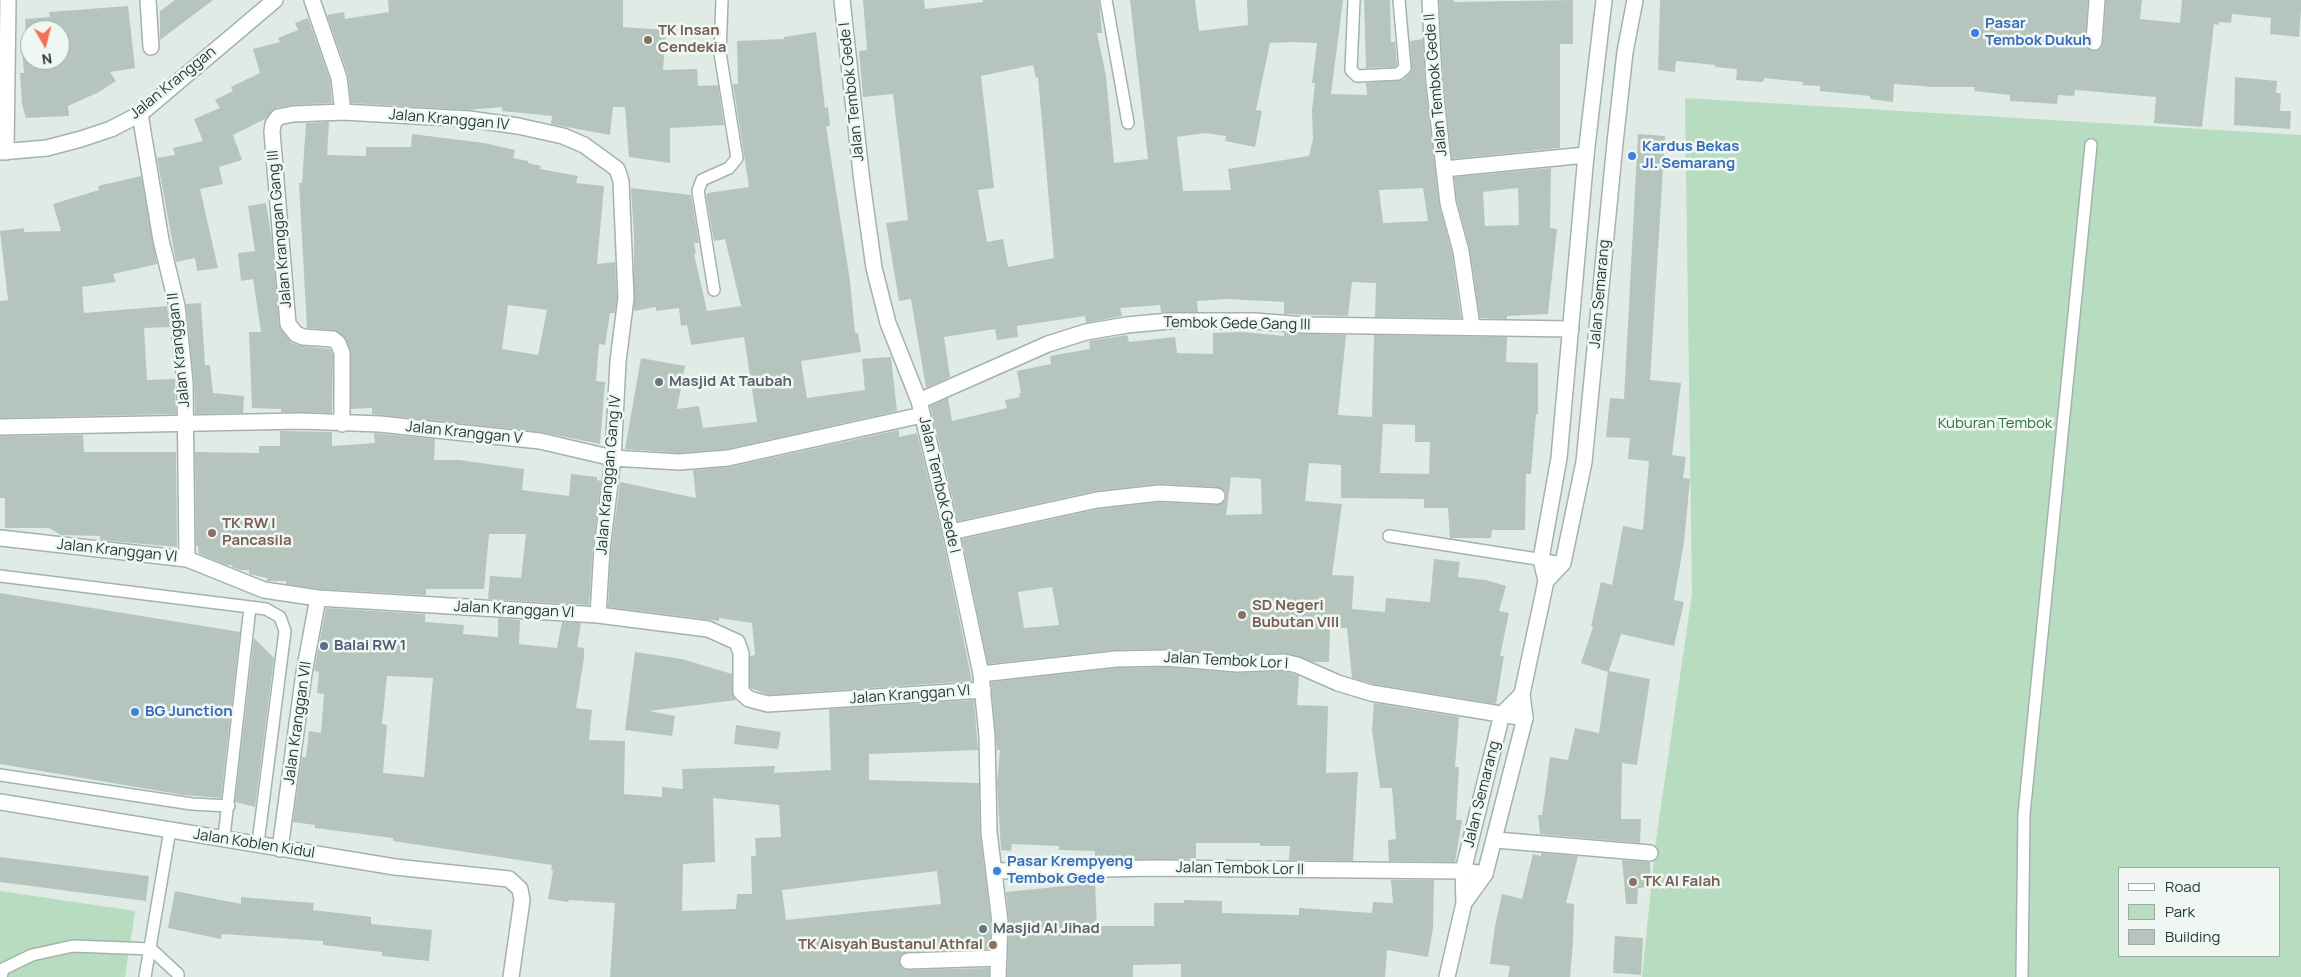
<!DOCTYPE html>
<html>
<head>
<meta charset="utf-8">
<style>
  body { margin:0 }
  #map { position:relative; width:2301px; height:977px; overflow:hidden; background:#e0ebe5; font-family:Manrope,sans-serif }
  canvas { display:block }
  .legend { position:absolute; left:2118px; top:867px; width:162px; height:90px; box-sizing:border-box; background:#f0f7f3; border:1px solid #9daca6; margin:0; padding:6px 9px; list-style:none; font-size:15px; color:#203b32 }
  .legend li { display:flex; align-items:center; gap:10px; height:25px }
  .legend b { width:25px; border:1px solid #9daca6 }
  .north { position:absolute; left:20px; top:20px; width:50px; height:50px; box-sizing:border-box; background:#f0f7f3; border:1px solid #9daca6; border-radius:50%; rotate:172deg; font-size:14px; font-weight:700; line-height:20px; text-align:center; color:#203b32 }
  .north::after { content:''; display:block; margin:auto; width:18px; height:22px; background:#f27256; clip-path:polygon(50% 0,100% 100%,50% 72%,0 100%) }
</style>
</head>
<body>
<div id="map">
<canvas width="2301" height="977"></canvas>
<ul class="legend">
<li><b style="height:6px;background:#fff"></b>Road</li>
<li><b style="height:14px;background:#b8dcbf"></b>Park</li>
<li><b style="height:14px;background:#b5c5be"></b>Building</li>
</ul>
<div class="north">N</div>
</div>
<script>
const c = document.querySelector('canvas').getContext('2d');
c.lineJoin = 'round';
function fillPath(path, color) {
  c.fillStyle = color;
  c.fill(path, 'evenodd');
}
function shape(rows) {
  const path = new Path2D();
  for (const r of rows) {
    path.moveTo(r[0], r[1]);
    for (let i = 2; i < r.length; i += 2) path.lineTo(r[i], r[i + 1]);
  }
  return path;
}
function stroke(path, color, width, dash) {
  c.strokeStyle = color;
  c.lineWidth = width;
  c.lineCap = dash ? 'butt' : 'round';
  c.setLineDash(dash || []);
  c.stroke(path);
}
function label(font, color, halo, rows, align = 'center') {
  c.font = font + ' Manrope,sans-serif';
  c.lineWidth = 5;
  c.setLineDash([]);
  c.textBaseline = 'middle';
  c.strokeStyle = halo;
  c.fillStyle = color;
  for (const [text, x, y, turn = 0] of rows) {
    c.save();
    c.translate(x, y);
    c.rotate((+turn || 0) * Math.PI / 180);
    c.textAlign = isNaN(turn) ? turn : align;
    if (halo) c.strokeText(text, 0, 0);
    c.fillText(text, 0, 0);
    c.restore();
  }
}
const green = shape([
  [1685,98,2301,135,2301,977,1642,977,1656,840,1692,594],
  [2120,868,2280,868,2280,956,2120,956],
  [0,891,135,911,125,977,0,977]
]);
const building = shape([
  [175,0,213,0,160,40,160,11],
  [388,0,623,0,623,27,666,30,663,70,697,69,698,86,718,85,724,125,670,128,670,163,629,157,625,107,613,107,610,135,551,124,552,116,502,111,502,107,468,110,351,103,348,75,327,15,344,12,345,19,389,12],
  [863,0,924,0,925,9,983,2,983,0,1099,0,1102,33,1097,33,1106,76,1114,163,1148,159,1130,0,1195,0,1199,31,1248,25,1247,0,1343,0,1331,94,1367,95,1366,83,1403,80,1412,70,1410,41,1423,39,1425,82,1439,204,1452,253,1461,318,1375,317,1376,283,1352,282,1348,316,1284,314,1284,302,1227,299,1197,301,1198,312,1161,312,1160,305,1120,308,1122,316,1086,323,1085,316,1017,326,1018,337,997,340,995,329,944,337,950,377,926,388,911,299,899,301,886,223,908,220,893,94,863,97,859,51,867,50],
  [1292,42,1317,43,1312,83,1315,83,1312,111,1313,139,1309,156,1228,169,1231,190,1183,191,1177,137,1205,133,1226,136,1225,141,1255,147,1262,111,1256,110,1270,43],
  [1033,65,1036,78,1038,77,1054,258,1008,267,1003,239,987,242,978,190,994,188,981,76],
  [1423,188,1428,221,1383,223,1379,190],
  [1364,0,1390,0,1391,42,1395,42,1397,65,1395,67,1366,68],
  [1439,0,1454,0,1454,2,1573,0,1573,44,1560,44,1560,148,1452,159,1443,80],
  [1660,0,2088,0,2085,42,2088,49,2094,51,2101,48,2103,43,2106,0,2142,0,2140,19,2180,23,2182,0,2301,0,2301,10,2299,37,2270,34,2271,18,2232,14,2231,23,2219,22,2219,25,2214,24,2202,127,2154,123,2156,97,2075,90,2074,96,2058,95,2057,104,2010,101,2010,95,1974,91,1975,87,1934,87,1894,84,1893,102,1870,99,1870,96,1820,91,1820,86,1802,85,1803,82,1764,78,1763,82,1736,80,1737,69,1715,67,1715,65,1676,61,1675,72,1658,70],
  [128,6,135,68,110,72,116,81,99,92,68,106,69,116,26,118,22,104,20,73,24,73,22,48,27,47,25,19,50,17,49,12],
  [30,30,60,30,60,60,30,60],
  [308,18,330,80,332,103,292,105,276,108,265,119,233,135,242,160,219,167,223,184,200,189,218,268,197,271,195,258,176,262,157,158,175,155,173,148,203,141,194,119,220,108,215,100,233,91,231,87,260,73,253,49,280,42,278,38,298,30,295,23],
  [816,32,825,108,828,107,830,126,826,126,850,281,855,333,858,333,861,352,801,361,807,398,865,390,862,359,891,357,897,411,727,449,679,453,625,449,641,358,685,366,677,409,699,406,703,428,757,422,744,337,691,345,687,325,681,326,679,308,656,311,656,307,634,311,634,236,631,188,691,195,699,243,694,243,696,254,694,254,707,311,741,306,725,239,714,241,706,195,708,193,749,187,733,84,738,84,737,41,784,39,784,37],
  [2235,77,2277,81,2276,93,2281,93,2280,111,2291,111,2290,129,2234,125],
  [329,122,327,155,366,156,366,147,411,147,412,134,484,143,515,150,513,158,528,161,528,163,541,166,540,169,578,176,576,183,604,186,597,264,615,262,617,298,615,313,610,313,605,345,599,344,596,381,605,382,600,444,541,432,372,414,372,408,351,409,351,353,346,339,334,330,307,328,299,183,302,183,306,123],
  [508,305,547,310,538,355,502,349],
  [1638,134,1665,136,1650,380,1681,383,1672,455,1686,457,1683,478,1690,479,1684,542,1674,600,1684,602,1674,646,1621,634,1609,671,1650,679,1637,765,1622,763,1621,819,1641,819,1640,843,1540,834,1538,815,1542,815,1550,757,1568,760,1575,728,1599,733,1608,672,1581,663,1593,627,1591,626,1601,582,1612,585,1623,526,1643,530,1649,461,1628,459,1630,438,1606,437,1610,398,1624,399],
  [1551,168,1550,228,1557,229,1548,314,1507,316,1507,319,1480,318,1470,250,1457,201,1454,177],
  [1518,188,1519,225,1485,226,1483,192],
  [141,176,157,264,113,274,116,282,82,287,84,313,167,306,170,327,144,328,147,380,175,379,176,414,0,418,0,301,8,300,0,231,24,228,24,232,61,231,53,204,99,190,98,186],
  [266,203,272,240,279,325,292,343,302,346,330,349,333,355,332,413,281,412,281,409,252,408,249,332,261,332,253,279,241,281,238,253,255,251,248,206],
  [201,303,205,365,210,365,213,393,244,396,243,413,195,414,194,381,186,304],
  [1242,332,1284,336,1284,333,1346,335,1338,415,1372,417,1374,335,1507,337,1506,362,1538,363,1538,414,1536,414,1531,474,1526,474,1525,530,1492,530,1491,538,1450,538,1448,508,1424,508,1424,499,1341,498,1341,465,1309,463,1305,501,1342,504,1332,575,1354,576,1352,609,1385,612,1386,598,1430,602,1434,559,1460,562,1458,577,1486,580,1506,586,1499,611,1509,613,1500,656,1504,656,1496,704,1373,684,1352,678,1347,628,1330,628,1329,662,1313,662,1284,653,1237,655,1167,649,1115,650,988,664,962,539,1099,509,1159,502,1217,505,1225,501,1226,492,1217,487,1158,484,1095,491,958,521,930,406,948,398,952,421,1007,408,1005,400,1020,397,1019,393,1021,393,1017,371,1051,364,1050,356,1090,349,1089,341,1127,335,1129,342,1175,337,1177,353,1213,354,1213,333],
  [1383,424,1415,425,1415,442,1430,442,1429,474,1380,473],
  [1231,477,1261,479,1262,514,1226,515],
  [1052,587,1059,625,1024,628,1018,592],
  [899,430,899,437,917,433,942,534,972,681,769,695,750,688,750,656,755,655,752,623,719,618,719,621,608,607,611,550,620,482,696,498,693,470,730,467],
  [280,431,332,432,332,446,375,443,374,433,435,439,434,460,459,460,524,469,522,490,569,496,571,474,597,477,597,480,601,481,593,548,589,605,488,599,490,576,521,578,526,534,489,534,484,589,426,589,426,595,319,589,286,584,286,581,267,581,267,578,249,574,249,570,240,570,232,567,232,565,226,565,199,554,198,546,196,546,195,452,259,453,259,446,280,446],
  [83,435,84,452,176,452,177,547,100,540,100,536,61,535,49,528,5,528,5,498,0,498,0,436],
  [0,593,240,632,221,798,184,795,0,764],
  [326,608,425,614,425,622,464,625,463,634,498,637,498,618,520,620,519,644,557,648,562,622,581,623,577,647,584,648,584,658,576,708,592,710,589,740,625,741,624,794,662,797,662,787,683,789,682,769,775,766,774,773,831,770,829,709,974,700,978,750,869,754,869,780,979,783,980,833,991,922,990,949,908,952,900,956,899,962,903,969,908,970,989,968,989,977,610,977,615,903,569,900,568,902,548,899,553,871,551,870,552,865,393,841,393,838,315,828,315,825,293,822,302,757,306,757,309,731,321,733,324,694,317,693,319,672,314,671],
  [387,676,433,678,424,777,383,773,387,725,382,724],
  [713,798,779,805,781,837,755,838,756,856,751,856,752,894,737,894,736,909,682,911,683,864,715,862],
  [937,871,941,904,786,920,782,890],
  [254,638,274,658,255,807,235,802],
  [635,652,682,659,732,674,732,692,736,700,649,711,675,716,672,736,625,730],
  [1167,667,1236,673,1283,671,1294,674,1299,676,1297,705,1328,706,1326,773,1358,772,1353,861,1289,860,1290,846,1260,846,1260,843,1196,843,1196,858,1185,859,1095,860,1095,851,1059,850,1059,846,1012,844,1011,851,1001,850,997,783,1000,750,997,750,991,682,1117,668],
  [1374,703,1459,717,1455,767,1459,767,1456,820,1462,820,1455,862,1389,861,1388,840,1396,839,1392,788,1380,788,1372,730],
  [736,725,781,732,778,749,734,744],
  [1541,853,1578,856,1566,903,1574,904,1573,943,1570,977,1508,977,1510,966,1490,964,1495,926,1502,894,1522,899,1533,854,1541,856],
  [0,857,149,876,146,901,0,882],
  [1622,860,1650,862,1651,887,1638,888,1637,904,1626,904],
  [1391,880,1434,880,1433,928,1428,957,1387,950,1385,977,1181,977,1181,964,1133,965,1133,977,1007,977,1009,922,1006,892,1095,883,1097,926,1154,926,1154,903,1184,903,1184,900,1222,901,1222,913,1299,915,1299,908,1372,913,1373,902,1393,903],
  [175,891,241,904,241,897,314,903,313,910,371,917,371,924,432,930,429,961,382,956,382,952,323,945,323,941,222,934,221,939,168,928],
  [1615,936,1643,938,1641,975,1613,973]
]);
const service = shape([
  [1106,0,1128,123],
  [1354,0,1351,70,1357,76,1398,74,1405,68,1399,0],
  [714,290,698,191,702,180,729,168,737,158,720,53,722,0],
  [1389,536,1563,563],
  [0,576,266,609,280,617,285,631,258,843],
  [0,775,192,804,229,806],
  [224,837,250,607],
  [1,977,3,969,32,955,73,946,151,949,178,974,178,977],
  [145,977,170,830],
  [2022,977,2024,814,2091,145]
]);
const minor = shape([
  [148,0,151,47],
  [312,0,339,78,343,112],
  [842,0,862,182,874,268,888,323,919,401,951,532,981,674,987,737,989,832,1000,922,998,977],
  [1430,0,1434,81,1444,169,1448,203,1461,251,1472,326],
  [2094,42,2097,0],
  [140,114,161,240,177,306,185,382,187,559],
  [6,152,8,0],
  [1444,169,1586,155],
  [919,401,1048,344,1086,332,1127,325,1169,321,1255,321,1304,325,1571,329],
  [342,424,342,353,338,343,333,339,303,337,296,334,288,324,272,132,273,124,278,117,293,114,343,112,469,119,518,126,563,136,584,145,617,169,621,181,626,298,618,361,613,458,602,549,598,615],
  [0,427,301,421,380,424,540,441,613,458,679,462,728,458,922,415],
  [951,532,1097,500,1159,493,1217,496],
  [0,538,187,559,264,590,318,598,598,615,708,629,737,642,741,653,741,692,749,699,768,704,983,690],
  [981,674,1116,659,1167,658,1237,664,1284,662,1297,665,1338,683,1371,693,1525,718],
  [0,802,395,867,509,879,520,889,522,900,511,977],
  [1496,840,1650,853],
  [280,849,304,673,318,598],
  [994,871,1156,868,1463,871,1485,874],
  [908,961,999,958]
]);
const tertiary = shape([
  [1546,581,1563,563,1584,462,1615,143,1625,52,1635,0],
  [1464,903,1485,874,1525,718,1522,694,1546,581,1541,559,1559,458,1586,155,1604,0],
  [1447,977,1464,903,1463,871,1502,714,1522,694]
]);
const secondary = shape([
  [0,152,47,148,81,139,111,129,140,114,275,0]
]);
const markers = [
  [1975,33,5,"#3f7fe0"],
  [648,40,5,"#8d6e63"],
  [1632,156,5,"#3f7fe0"],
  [659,382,5,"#6b7280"],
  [212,533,5,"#8d6e63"],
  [1242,615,5,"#8d6e63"],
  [324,646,5,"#5c6f8a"],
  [135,712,5,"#3f7fe0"],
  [997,871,5,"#3f7fe0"],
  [1633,882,5,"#8d6e63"],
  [983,929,5,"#6b7280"],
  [993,945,5,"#8d6e63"]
];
const shopNames = [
  ["Pasar",1985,24],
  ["Tembok Dukuh",1985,41],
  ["Kardus Bekas",1642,147],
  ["Jl. Semarang",1642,164],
  ["BG Junction",145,712],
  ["Pasar Krempyeng",1007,862],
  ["Tembok Gede",1007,879]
];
const educationNames = [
  ["TK Insan",658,31],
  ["Cendekia",658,48],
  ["TK RW I",222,524],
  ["Pancasila",222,541],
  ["SD Negeri",1252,606],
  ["Bubutan VIII",1252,623],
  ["TK Al Falah",1643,882],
  ["TK Aisyah Bustanul Athfal",983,945,"right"]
];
const streetNames = [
  ["Jalan Kranggan",173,83,-39],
  ["Jalan Tembok Gede II",1436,85,-95],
  ["Jalan Tembok Gede I",852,92,-96],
  ["Jalan Kranggan IV",449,120,5],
  ["Jalan Kranggan Gang III",280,229,-95],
  ["Jalan Semarang",1600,294,-85],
  ["Tembok Gede Gang III",1237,324,1],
  ["Jalan Kranggan II",179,350,-96],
  ["Jalan Kranggan V",464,433,6],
  ["Jalan Kranggan Gang IV",609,475,-85],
  ["Jalan Tembok Gede I",939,485,77],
  ["Jalan Kranggan VI",117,551,6],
  ["Jalan Kranggan VI",514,610,3],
  ["Jalan Tembok Lor I",1226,661,3],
  ["Jalan Kranggan VI",910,695,-4],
  ["Jalan Kranggan VII",298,723,-82],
  ["Jalan Semarang",1482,794,-76],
  ["Jalan Koblen Kidul",254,844,9],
  ["Jalan Tembok Lor II",1240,869,1]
];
const worshipNames = [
  ["Masjid At Taubah",669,382],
  ["Masjid Al Jihad",993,929]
];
const parkNames = [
  ["Kuburan Tembok",1995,424]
];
const serviceNames = [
  ["Balai RW 1",334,646]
];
fillPath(green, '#b8dcbf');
fillPath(building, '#b5c5be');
stroke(service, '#a3b3ac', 14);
stroke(minor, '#a3b3ac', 18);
stroke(tertiary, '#a3b3ac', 18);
stroke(secondary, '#9eb6ac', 18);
stroke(service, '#fff', 11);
stroke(minor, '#fff', 15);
stroke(tertiary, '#fff', 15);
stroke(secondary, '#fff', 15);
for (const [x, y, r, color] of markers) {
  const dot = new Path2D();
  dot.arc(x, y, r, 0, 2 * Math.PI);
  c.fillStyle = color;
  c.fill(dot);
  stroke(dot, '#f0f7f3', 2);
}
label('bold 15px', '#366cbe', '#f0f7f3', shopNames, 'left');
label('bold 15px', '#785e54', '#f0f7f3', educationNames, 'left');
label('15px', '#203b32', '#f0f7f3', streetNames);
label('bold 15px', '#5b616d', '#f0f7f3', worshipNames, 'left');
label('15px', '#2b7141', '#f0f7f3', parkNames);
label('bold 15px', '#4e5e75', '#f0f7f3', serviceNames, 'left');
</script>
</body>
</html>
